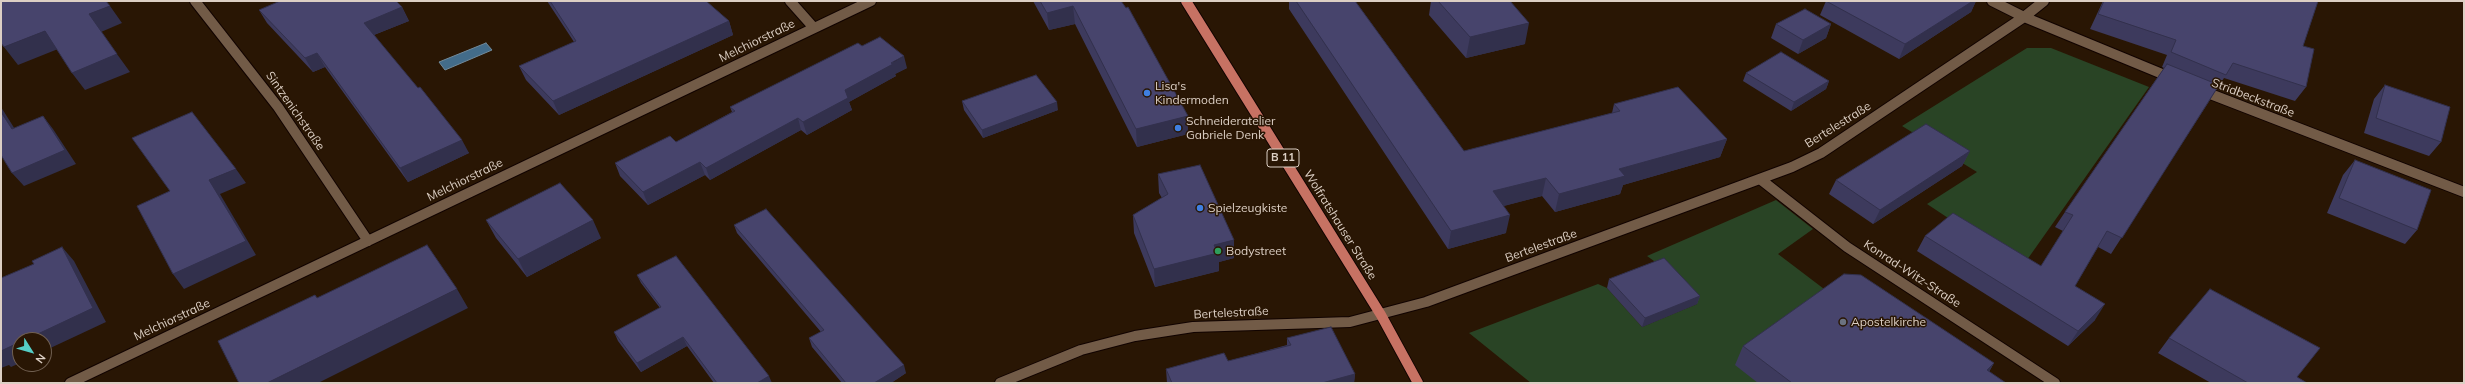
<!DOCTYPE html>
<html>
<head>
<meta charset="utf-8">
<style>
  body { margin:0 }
  #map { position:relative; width:2465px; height:384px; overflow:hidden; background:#291604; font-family:Mulish,sans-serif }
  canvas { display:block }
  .frame { position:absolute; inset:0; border:2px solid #dccfc4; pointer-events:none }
  .north { position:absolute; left:12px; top:332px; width:40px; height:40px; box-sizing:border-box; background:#291604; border:1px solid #716051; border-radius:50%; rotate:127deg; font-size:11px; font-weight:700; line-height:16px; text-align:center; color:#dccfc4 }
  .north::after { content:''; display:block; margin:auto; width:14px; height:18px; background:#55cec6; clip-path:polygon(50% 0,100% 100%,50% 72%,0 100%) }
</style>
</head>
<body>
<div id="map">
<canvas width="2465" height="384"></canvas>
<div class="frame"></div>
<div class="north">N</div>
</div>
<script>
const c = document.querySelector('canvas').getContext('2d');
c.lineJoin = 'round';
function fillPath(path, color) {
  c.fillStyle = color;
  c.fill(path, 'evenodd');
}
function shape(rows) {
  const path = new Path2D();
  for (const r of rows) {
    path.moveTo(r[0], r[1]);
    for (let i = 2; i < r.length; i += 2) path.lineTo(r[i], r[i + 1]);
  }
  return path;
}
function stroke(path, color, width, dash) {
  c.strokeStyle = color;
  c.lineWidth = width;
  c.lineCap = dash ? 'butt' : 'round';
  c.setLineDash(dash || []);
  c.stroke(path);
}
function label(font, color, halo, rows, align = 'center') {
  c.font = font + ' Mulish,sans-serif';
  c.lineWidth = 3;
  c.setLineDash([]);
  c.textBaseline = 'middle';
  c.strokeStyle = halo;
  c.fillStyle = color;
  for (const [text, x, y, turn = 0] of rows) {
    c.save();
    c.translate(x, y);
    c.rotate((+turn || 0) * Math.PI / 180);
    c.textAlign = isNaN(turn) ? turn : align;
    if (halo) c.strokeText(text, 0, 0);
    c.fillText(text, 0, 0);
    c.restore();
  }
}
const green = shape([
  [2027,48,2051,48,2149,87,2022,267,1927,204,1977,172,1902,126],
  [1776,200,1813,229,1778,254,1832,295,1758,383,1531,383,1469,333,1598,284,1607,288,1642,327,1697,304,1661,266,1647,256]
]);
const water = shape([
  [486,43,492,50,445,70,439,62,486,43]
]);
const minor = shape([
  [195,1,278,107,368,241],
  [790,1,814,28],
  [1992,1,2024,17,2172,78],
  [2200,90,2464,192],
  [1760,179,1847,247,2055,383],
  [70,383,871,1],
  [1000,383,1081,350,1135,336,1193,327,1350,322,1426,302,1792,167,1821,153,2024,17,2044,1]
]);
const primary = shape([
  [1186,1,1381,315,1418,383]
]);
const wall = shape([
  [547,1,706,1,729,21,733,35,559,115,526,80,519,66,574,42],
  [1033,1,1121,1,1188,134,1137,147,1075,24,1049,30],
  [1289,1,1355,1,1464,151,1612,113,1614,104,1727,139,1720,157,1623,185,1620,194,1555,212,1542,196,1503,206,1506,233,1448,249,1289,9],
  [1431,1,1438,1,1525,44,1466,58,1429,15],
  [1826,1,1976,1,1971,12,1899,59,1820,15],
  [2103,1,2318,1,2303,46,2306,87,2295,101,2224,78,2111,254,2098,247,2075,286,2095,320,2068,346,1917,251,1925,236,2041,266,2063,231,2055,227,2065,212,2164,68,2162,67,2167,55,2090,29],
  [402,7,409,21,374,35,469,153,408,182,325,67,313,72,267,23,259,10],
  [1776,24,1831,24,1826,38,1798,54,1771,38],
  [862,46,907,68,895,74,896,76,849,102,852,110,807,135,801,130,710,180,705,175,648,205,620,176,615,163,676,142,732,112,730,107],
  [1746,73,1829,81,1826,89,1791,111,1743,81],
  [2385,85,2441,142,2429,156,2364,133,2374,99],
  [962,101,1058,110,983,138,964,110],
  [1970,151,1962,166,1873,224,1829,194,1836,180],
  [2355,160,2417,230,2405,244,2327,213,2343,175],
  [1158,174,1234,258,1219,262,1219,271,1155,287,1134,233,1133,215,1162,198,1159,193],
  [486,220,601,238,527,277,496,238],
  [734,225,906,373,891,383,842,383,812,347,809,338,821,332,737,233],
  [637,275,772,383,714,383,687,346,641,372,618,341,614,332,660,308,641,283],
  [1609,279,1700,296,1697,304,1642,327,1607,288],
  [1287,338,1355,374,1354,383,1167,383,1166,369,1228,361,1287,345],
  [2169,338,2297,377,2307,383,2211,383,2158,353],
  [1743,346,1994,363,1989,372,2006,383,1758,383,1735,365]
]);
const shadedWall = shape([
  [1973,1,1976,1,1971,12,1899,59,1905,44],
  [110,6,122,23,101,32,130,72,85,90,72,73,89,14],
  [1073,6,1075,24,1049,30,1047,13],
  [402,7,409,21,371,36,364,23],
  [729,21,733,35,559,115,553,101],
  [1529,23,1525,44,1466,58,1470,37],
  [1831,24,1826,38,1798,54,1803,40],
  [45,31,58,49,18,65,4,47],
  [317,53,325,67,313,72,305,58],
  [904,56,907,68,895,74,896,76,849,102,852,110,807,135,803,122,845,90],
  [1829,81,1826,89,1791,111,1794,102],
  [1057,102,1058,110,983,138,982,130],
  [1,107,23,142,12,129,1,112],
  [43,116,53,129,76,164,24,186,12,173],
  [1188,116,1188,134,1137,147,1136,129],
  [798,118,801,130,710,180,706,168],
  [1727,139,1720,157,1623,185,1620,194,1555,212,1559,194,1619,169],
  [462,140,469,153,408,182,400,168],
  [1970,151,1962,166,1873,224,1880,210],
  [700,162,705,175,648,205,643,192],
  [236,169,246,183,220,194,256,255,184,289,173,274,209,180],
  [1546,178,1542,196,1489,210,1493,191],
  [1510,215,1506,233,1448,249,1451,231],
  [593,220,601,238,527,277,518,259],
  [1234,240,1234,258,1219,262,1219,271,1155,287,1154,269,1214,245],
  [62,247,74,261,106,322,44,351,44,340,25,340],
  [457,289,468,308,318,383,267,383],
  [1700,296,1697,304,1642,327,1645,318],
  [2105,304,2095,320,2068,346,2078,331],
  [683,337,687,346,641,372,637,363],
  [20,342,20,363,11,367,9,365,1,368,1,351],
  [1994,363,1982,383,1987,370],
  [904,365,906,373,891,383,874,383],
  [1355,374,1354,383,1322,383],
  [769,376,772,383,757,383]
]);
const building = shape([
  [1,1,106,1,110,6,89,14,117,54,72,73,45,31,4,47,1,43,1,1],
  [280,1,396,1,402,7,364,23,418,88,420,87,462,140,400,168,317,53,305,58,259,10,280,1],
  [550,1,706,1,729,21,553,101,519,66,576,41,550,1],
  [1040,1,1121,1,1126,8,1128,7,1188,116,1136,129,1073,6,1047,13,1040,1],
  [1296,1,1355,1,1464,151,1620,111,1614,104,1678,87,1727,139,1619,169,1625,176,1559,194,1546,178,1493,191,1510,215,1451,231,1296,1],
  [1438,1,1510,1,1529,23,1470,37,1438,1],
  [1826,1,1973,1,1905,44,1826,1],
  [2104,1,2318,1,2303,46,2314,49,2306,87,2233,63,2226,75,2171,52,2176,40,2098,14,2104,1],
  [1805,9,1831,24,1803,40,1776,24,1805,9],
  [880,37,904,56,891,63,893,64,845,90,848,98,803,122,798,118,706,168,700,162,643,192,615,163,670,136,676,142,735,111,730,107,858,43,862,46,880,37],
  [1781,52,1829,81,1794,102,1746,73,1781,52],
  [2167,64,2219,85,2122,238,2107,231,2075,286,2105,304,2078,331,1925,236,1953,213,2041,266,2073,215,2065,212,2167,64],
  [1036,75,1057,102,982,130,962,101,1036,75],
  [2385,85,2450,107,2441,142,2376,118,2385,85],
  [1,112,12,129,43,116,65,150,12,173,1,155,1,112],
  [192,112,236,169,209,180,246,241,173,274,137,206,170,191,132,138,192,112],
  [1926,124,1970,151,1880,210,1836,180,1926,124],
  [2355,160,2431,190,2417,230,2339,198,2355,160],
  [1200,165,1234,240,1214,245,1218,253,1154,269,1133,215,1168,194,1158,174,1200,165],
  [560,183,593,220,518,259,486,220,560,183],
  [766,209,904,365,874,383,846,383,809,338,824,330,734,225,766,209],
  [427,245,457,289,267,383,239,383,218,341,315,295,317,298,427,245],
  [62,247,93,308,25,340,20,340,20,342,1,351,1,278,34,264,32,261,62,247],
  [676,256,769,376,757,383,717,383,683,337,637,363,614,332,661,307,637,275,676,256],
  [1664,258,1700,296,1645,318,1609,279,1664,258],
  [1844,274,1861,275,1994,363,1987,370,2006,383,1792,383,1743,346,1844,274],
  [2210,289,2320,348,2297,377,2307,383,2248,383,2169,338,2210,289],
  [1331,327,1355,374,1322,383,1172,383,1166,369,1224,353,1228,361,1291,345,1287,338,1331,327]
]);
const markers = [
  [1147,93,4,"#3f7fe0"],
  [1178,128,4,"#3f7fe0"],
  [1200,208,4,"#3f7fe0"],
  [1218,251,4,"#2e9e5b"],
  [1843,322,4,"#6b7280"]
];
const shields = [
  [1283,158,32]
];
const shieldNames = [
  ["B 11",1283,158]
];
const streetNames = [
  ["Melchiorstraße",757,41,-26],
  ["Stridbeckstraße",2253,98,21],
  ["Sintzenichstraße",295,111,55],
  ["Bertelestraße",1838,125,-32],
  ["Melchiorstraße",465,180,-26],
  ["Wolfratshauser Straße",1340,225,58],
  ["Bertelestraße",1541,246,-20],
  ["Konrad-Witz-Straße",1912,274,33],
  ["Bertelestraße",1231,313,-3],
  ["Melchiorstraße",172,320,-25]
];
const poiNames = [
  ["Lisa's",1155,86],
  ["Kindermoden",1155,100],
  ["Schneideratelier",1186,121],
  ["Gabriele Denk",1186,135],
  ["Spielzeugkiste",1208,208],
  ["Bodystreet",1226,251],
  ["Apostelkirche",1851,322]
];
fillPath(green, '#294425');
fillPath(water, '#436c8a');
stroke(water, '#718a9b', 1);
stroke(minor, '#110300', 12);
stroke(primary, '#110300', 12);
stroke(minor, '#725b47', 10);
stroke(primary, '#c77263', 10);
fillPath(wall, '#3d3a5d');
fillPath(shadedWall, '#32304c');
fillPath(building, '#47446c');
stroke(building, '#32304c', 1);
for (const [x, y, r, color] of markers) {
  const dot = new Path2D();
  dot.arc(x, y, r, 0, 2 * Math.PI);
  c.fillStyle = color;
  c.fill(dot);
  stroke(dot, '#291604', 1.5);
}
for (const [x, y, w] of shields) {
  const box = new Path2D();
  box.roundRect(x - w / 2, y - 9, w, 18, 3);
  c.fillStyle = '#291604';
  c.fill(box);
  stroke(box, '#dccfc4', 1);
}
label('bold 11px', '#dccfc4', null, shieldNames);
label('12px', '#dccfc4', '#291604', streetNames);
label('12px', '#dccfc4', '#291604', poiNames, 'left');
</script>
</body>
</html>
